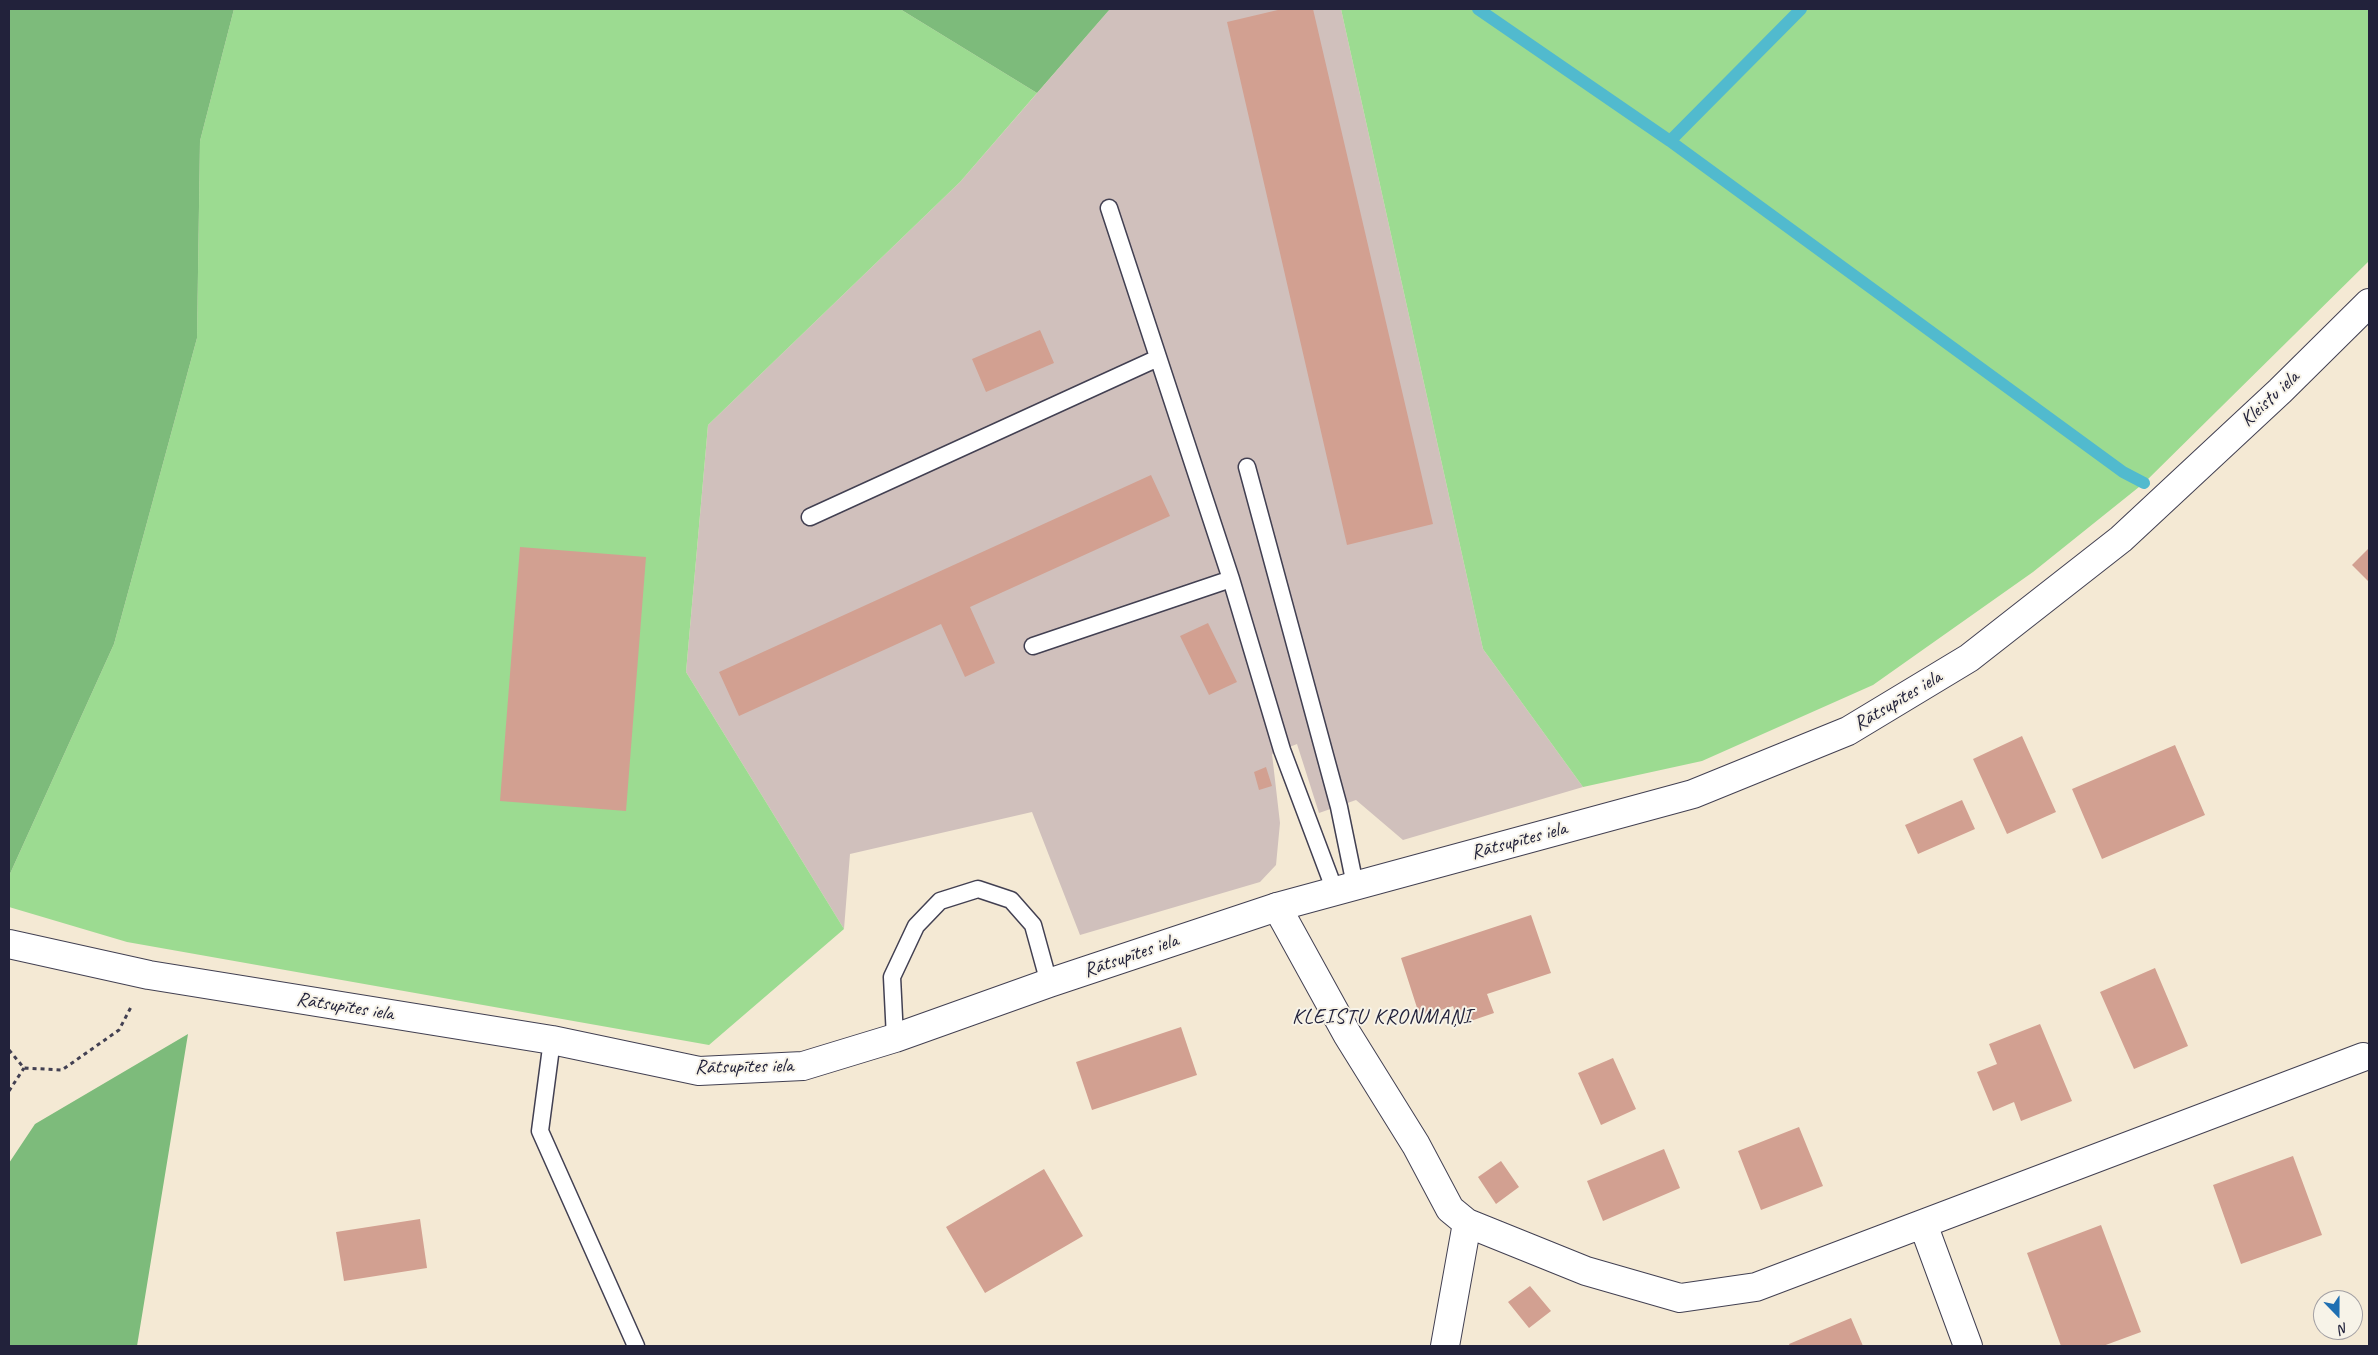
<!DOCTYPE html>
<html>
<head>
<meta charset="utf-8">
<style>
  body { margin:0 }
  #map { position:relative; width:2378px; height:1355px; overflow:hidden; background:#f4e9d4; font-family:Caveat,sans-serif }
  canvas { display:block }
  .frame { position:absolute; inset:0; border:10px solid #22223b; pointer-events:none }
  .north { position:absolute; left:2313px; top:1290px; width:50px; height:50px; box-sizing:border-box; background:#f7f3e8; border:1px solid #a29fa3; border-radius:50%; rotate:158deg; font-size:14px; font-weight:700; line-height:20px; text-align:center; color:#22223b }
  .north::after { content:''; display:block; margin:auto; width:18px; height:22px; background:#1f6fb2; clip-path:polygon(50% 0,100% 100%,50% 72%,0 100%) }
</style>
</head>
<body>
<div id="map">
<canvas width="2378" height="1355"></canvas>
<div class="frame"></div>
<div class="north">N</div>
</div>
<script>
const c = document.querySelector('canvas').getContext('2d');
c.lineJoin = 'round';
function fillPath(path, color) {
  c.fillStyle = color;
  c.fill(path, 'evenodd');
}
function shape(rows) {
  const path = new Path2D();
  for (const r of rows) {
    path.moveTo(r[0], r[1]);
    for (let i = 2; i < r.length; i += 2) path.lineTo(r[i], r[i + 1]);
  }
  return path;
}
function stroke(path, color, width, dash) {
  c.strokeStyle = color;
  c.lineWidth = width;
  c.lineCap = dash ? 'butt' : 'round';
  c.setLineDash(dash || []);
  c.stroke(path);
}
function label(font, color, halo, rows, align = 'center') {
  c.font = font + ' Caveat,sans-serif';
  c.lineWidth = 4;
  c.setLineDash([]);
  c.textBaseline = 'middle';
  c.strokeStyle = halo;
  c.fillStyle = color;
  for (const [text, x, y, turn = 0] of rows) {
    c.save();
    c.translate(x, y);
    c.rotate((+turn || 0) * Math.PI / 180);
    c.textAlign = isNaN(turn) ? turn : align;
    if (halo) c.strokeText(text, 0, 0);
    c.fillText(text, 0, 0);
    c.restore();
  }
}
const industrial = shape([
  [1110,9,1341,9,1483,649,1583,787,1403,840,1356,800,1319,813,1297,744,1272,754,1280,823,1276,865,1260,882,1080,935,1032,812,850,854,844,929,686,672,708,425,960,182]
]);
const green = shape([
  [234,9,900,9,1037,93,960,182,708,425,686,672,844,929,709,1045,127,942,9,907,9,876,114,644,197,338,200,141],
  [1341,9,2369,9,2369,261,2144,483,2033,572,1873,685,1702,761,1583,787,1483,649]
]);
const forest = shape([
  [9,9,234,9,200,141,197,338,114,644,9,876],
  [900,9,1110,9,1037,93],
  [188,1034,137,1346,9,1346,9,1163,35,1124]
]);
const stream = shape([
  [1478,9,1670,141,2123,472,2144,483],
  [1670,141,1801,9]
]);
const building = shape([
  [1282,9,1313,9,1433,524,1347,545,1227,22],
  [1040,330,1054,363,986,392,972,359],
  [1151,475,1170,516,970,607,995,663,965,677,941,624,739,716,719,672],
  [520,547,646,557,626,811,500,801],
  [2369,548,2369,582,2352,565],
  [1208,623,1237,682,1209,695,1180,636],
  [2022,736,2056,812,2007,834,1973,759],
  [2175,745,2205,815,2102,859,2072,789],
  [1266,767,1272,786,1259,790,1254,772],
  [1962,800,1975,829,1918,854,1905,825],
  [1531,915,1551,973,1487,994,1494,1013,1459,1025,1453,1006,1420,1017,1401,958],
  [2155,968,2188,1046,2134,1069,2100,992],
  [2040,1024,2072,1101,2021,1121,2014,1102,1993,1111,1977,1072,1997,1064,1989,1044],
  [1181,1027,1197,1075,1092,1110,1076,1062],
  [1613,1058,1636,1109,1601,1125,1578,1073],
  [1799,1127,1823,1186,1761,1210,1738,1151],
  [1664,1149,1680,1188,1603,1221,1587,1181],
  [2293,1156,2322,1235,2241,1264,2213,1185],
  [1501,1161,1519,1187,1496,1204,1478,1177],
  [1044,1169,1083,1236,985,1293,946,1227],
  [420,1219,427,1268,344,1281,336,1232],
  [2101,1225,2141,1332,2103,1346,2061,1346,2027,1253],
  [1530,1286,1551,1311,1529,1328,1508,1302],
  [1851,1318,1863,1346,1790,1346,1789,1344]
]);
const path = shape([
  [9,1050,24,1068,62,1070,119,1030,131,1007],
  [9,1091,24,1068]
]);
const lane = shape([
  [1109,208,1231,579,1282,750,1335,891],
  [1247,467,1339,807,1355,885],
  [810,517,1158,358],
  [1033,646,1231,579],
  [895,1038,892,977,916,926,940,901,978,889,1011,900,1033,925,1049,983],
  [552,1040,540,1131,636,1346]
]);
const street = shape([
  [1277,907,1347,1034,1416,1145,1450,1209,1467,1223,1445,1346],
  [1467,1223,1586,1271,1680,1298,1756,1287,2363,1057],
  [1923,1224,1968,1346]
]);
const secondary = shape([
  [9,944,149,975,552,1040,699,1071,803,1066,895,1038,1049,983,1277,907,1693,794,1848,731,1969,658,2121,539,2280,391,2369,303]
]);
const streetNames = [
  ["Kleistu iela",2270,399,-43],
  ["Rātsupītes iela",1898,701,-31],
  ["Rātsupītes iela",1519,841,-15],
  ["Rātsupītes iela",1131,956,-19],
  ["Rātsupītes iela",345,1007,9],
  ["Rātsupītes iela",744,1067,-1]
];
const neighbourhoodNames = [
  ["KLEISTU KRONMAŅI",1382,1017]
];
fillPath(industrial, '#d0c0bc');
fillPath(green, '#9cdb91');
fillPath(forest, '#7dbb7b');
stroke(stream, '#51bace', 12);
fillPath(building, '#d2a091');
stroke(lane, '#424052', 19);
stroke(street, '#424052', 30);
stroke(secondary, '#424052', 30);
stroke(path, '#424052', 3, [4, 4]);
stroke(lane, '#fff', 16);
stroke(street, '#fff', 28);
stroke(secondary, '#fff', 28);
label('20px', '#22223b', '#f7f3e8', streetNames);
c.letterSpacing = '1px';
label('21px', '#22223b', '#f7f3e8', neighbourhoodNames);
c.letterSpacing = '0px';
</script>
</body>
</html>
